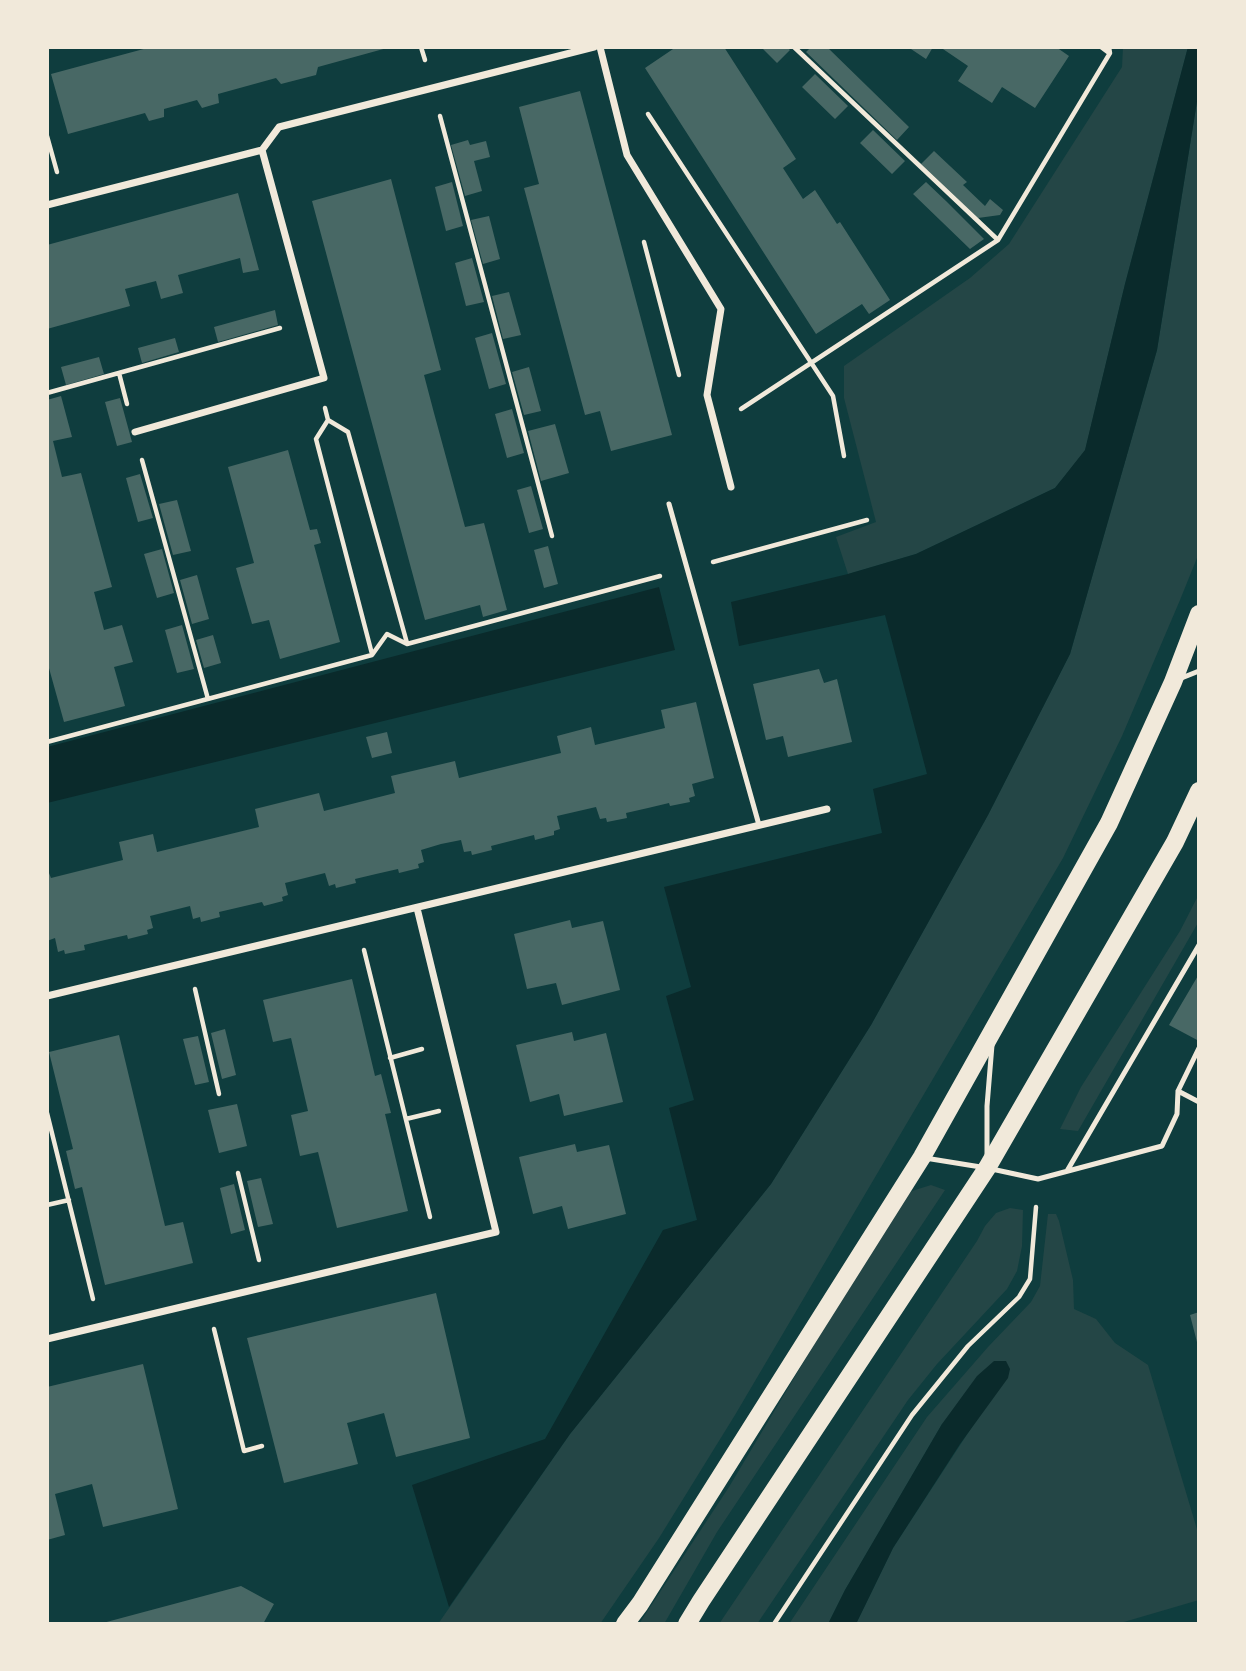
<!DOCTYPE html>
<html>
<head>
<meta charset="utf-8">
<style>
  body { margin:0 }
  #map { position:relative; width:1246px; height:1671px; overflow:hidden; background:#0f3d3e; font-family:"Exo 2",sans-serif }
  canvas { display:block }
  .frame { position:absolute; inset:0; border:49px solid #f1e9da; pointer-events:none }
</style>
</head>
<body>
<div id="map">
<canvas width="1246" height="1671"></canvas>
<div class="frame"></div>
</div>
<script>
const c = document.querySelector('canvas').getContext('2d');
c.lineJoin = 'round';
function fillPath(path, color) {
  c.fillStyle = color;
  c.fill(path, 'evenodd');
}
function shape(rows) {
  const path = new Path2D();
  for (const r of rows) {
    path.moveTo(r[0], r[1]);
    for (let i = 2; i < r.length; i += 2) path.lineTo(r[i], r[i + 1]);
  }
  return path;
}
function stroke(path, color, width, dash) {
  c.strokeStyle = color;
  c.lineWidth = width;
  c.lineCap = dash ? 'butt' : 'round';
  c.setLineDash(dash || []);
  c.stroke(path);
}
const green = shape([
  [1123,47,1188,47,1125,284,1085,451,1055,488,916,554,848,574,836,537,876,522,844,398,844,366,970,278,1009,244,1122,67],
  [1199,89,1199,553,1180,600,1122,736,1063,858,735,1415,659,1538,600,1624,438,1624,570,1434,771,1184,871,1025,988,815,1070,654,1157,350],
  [1199,894,1199,921,1078,1131,1060,1129,1081,1087,1180,931],
  [931,1185,945,1190,717,1532,664,1624,639,1624,729,1487,899,1202,912,1191],
  [1010,1208,1023,1210,1022,1246,1017,1271,1007,1289,937,1364,908,1400,757,1624,719,1624,977,1241,985,1226,996,1213],
  [1048,1214,1056,1214,1059,1221,1073,1280,1074,1309,1096,1319,1115,1343,1148,1365,1199,1536,1199,1600,1117,1624,856,1624,893,1548,979,1416,942,1424,845,1590,828,1624,789,1624,927,1417,988,1347,1031,1302,1040,1286]
]);
const water = shape([
  [1188,47,1199,47,1199,89,1157,350,1070,654,988,815,871,1025,771,1184,570,1434,449,1607,412,1485,545,1439,663,1230,697,1220,669,1108,694,1100,666,996,691,987,664,887,882,833,873,789,927,774,885,615,739,646,731,602,848,574,916,554,1055,488,1085,450,1125,284],
  [659,587,675,650,47,803,47,747],
  [994,1361,1006,1361,1010,1369,1008,1378,960,1444,893,1548,856,1624,828,1624,845,1590,942,1424,977,1376]
]);
const building = shape([
  [151,47,387,47,387,48,318,67,316,75,281,84,276,78,218,94,219,103,202,108,197,100,164,109,164,117,149,121,145,113,68,134,51,74],
  [676,47,724,47,796,159,783,168,803,199,815,190,837,224,840,222,890,300,869,314,862,304,816,334,645,68],
  [761,47,787,47,790,50,777,63],
  [811,47,827,47,909,127,897,140,806,52],
  [908,47,933,47,926,59],
  [940,47,1056,47,1069,56,1035,108,1002,87,992,103,958,81,968,66],
  [815,74,848,106,835,119,802,87],
  [580,91,672,435,611,451,600,411,585,415,524,188,539,184,519,107],
  [873,130,905,161,892,174,860,143],
  [468,140,470,145,486,141,490,157,474,161,482,191,465,196,451,145],
  [934,151,967,182,963,185,985,206,990,199,1003,210,1000,215,978,218,937,179,921,164],
  [391,179,441,370,424,375,434,413,465,527,484,523,507,610,483,617,480,605,425,620,312,201],
  [452,182,463,226,446,231,435,187],
  [926,182,946,201,984,239,970,249,913,194],
  [238,193,259,270,243,273,240,258,178,275,183,293,161,299,156,281,125,289,130,306,47,329,47,245],
  [489,216,500,259,483,264,471,220],
  [472,258,484,302,466,306,455,263],
  [509,292,521,335,503,339,492,296],
  [275,310,278,325,218,342,214,327],
  [492,333,506,384,489,389,475,338],
  [175,338,179,352,142,363,138,348],
  [99,357,104,374,66,385,61,367],
  [529,367,541,411,524,415,512,372],
  [61,396,72,437,53,441,62,477,81,473,112,587,94,592,104,630,122,625,133,662,114,667,125,706,64,722,47,661,47,400],
  [120,398,132,442,117,446,105,402],
  [512,409,524,453,507,458,495,414],
  [555,424,569,473,541,481,528,431],
  [288,450,310,530,317,529,321,543,314,545,340,642,280,659,269,620,252,624,241,586,236,568,254,563,228,467],
  [140,474,153,518,138,522,126,478],
  [531,486,543,529,529,533,517,490],
  [177,500,191,551,173,555,159,504],
  [548,546,558,584,544,588,534,550],
  [162,549,174,593,157,598,144,554],
  [197,575,209,619,192,624,180,580],
  [182,625,194,669,177,673,165,630],
  [213,635,221,663,204,668,196,640],
  [819,669,824,683,837,679,852,742,788,757,783,736,766,740,753,684],
  [696,702,714,778,692,784,695,796,689,798,690,802,670,806,669,803,648,808,626,813,627,818,607,822,606,818,600,819,596,807,557,816,560,829,554,831,554,835,535,840,534,835,491,846,492,850,472,855,471,851,464,852,461,840,441,844,421,850,424,862,418,864,419,868,399,873,398,869,376,874,355,879,356,883,336,888,335,884,329,886,325,873,285,883,288,895,282,897,283,901,264,906,262,902,219,912,220,917,201,922,200,917,193,919,190,906,150,916,153,928,147,930,148,934,128,939,127,935,105,940,84,945,85,950,65,954,64,950,58,952,55,938,47,941,47,868,51,878,123,860,119,842,153,834,157,852,259,827,255,809,319,793,324,811,395,793,391,776,455,761,459,778,561,753,557,736,591,727,595,745,665,728,661,710],
  [387,732,392,753,372,758,366,737],
  [570,920,572,928,603,921,620,990,562,1005,556,983,527,989,514,934],
  [1199,974,1199,1041,1169,1025],
  [352,979,375,1076,381,1074,391,1113,385,1114,408,1211,337,1228,318,1152,300,1156,291,1115,308,1111,291,1038,273,1042,263,1000],
  [225,1029,236,1075,222,1079,211,1033],
  [572,1032,574,1041,606,1033,623,1102,564,1116,559,1094,530,1102,516,1045],
  [119,1035,165,1226,183,1222,193,1263,105,1285,82,1187,75,1189,66,1151,73,1149,49,1052],
  [198,1036,209,1082,195,1085,183,1039],
  [237,1104,247,1146,219,1153,208,1110],
  [575,1144,577,1152,609,1145,626,1214,568,1229,562,1206,533,1214,519,1157],
  [261,1178,273,1224,258,1227,247,1181],
  [234,1184,245,1230,231,1234,220,1188],
  [436,1293,470,1438,396,1457,384,1413,347,1423,358,1464,284,1483,247,1338],
  [1199,1312,1199,1346,1198,1346,1190,1315],
  [143,1364,178,1509,103,1527,92,1484,55,1494,65,1535,47,1540,47,1387],
  [241,1586,274,1604,263,1624,99,1624]
]);
const path = shape([
  [421,47,425,60],
  [794,47,998,240],
  [1101,47,1109,53],
  [648,114,833,396,844,456],
  [440,116,552,536],
  [47,136,57,172],
  [644,242,679,375],
  [119,373,127,404],
  [47,393,280,328],
  [325,408,328,420,316,439,372,654],
  [741,409,998,240,1110,53,1109,47],
  [328,420,348,432,407,643],
  [142,460,208,699],
  [713,562,867,520],
  [47,742,372,655,387,634,407,644,660,576],
  [364,950,430,1217],
  [195,989,219,1094],
  [390,1058,422,1049],
  [47,1113,93,1299],
  [406,1119,439,1111],
  [238,1173,259,1260],
  [47,1205,69,1200],
  [214,1329,244,1451,262,1446],
  [774,1624,912,1415,968,1346,1019,1297,1030,1279,1036,1207]
]);
const service = shape([
  [669,504,759,825],
  [1179,679,1199,671],
  [1178,1091,1199,1102],
  [987,1154,987,1106,992,1045],
  [925,1158,987,1168,1038,1179,1162,1146,1177,1114,1178,1091,1199,1048],
  [1067,1171,1199,945]
]);
const minor = shape([
  [600,47,627,155,721,309,707,395,731,487],
  [47,205,262,150,279,127,594,47],
  [135,432,324,378,262,150],
  [47,996,827,809],
  [47,1339,496,1232,417,908]
]);
const primary = shape([
  [625,1624,640,1604,922,1157,1109,823,1173,682,1199,614],
  [687,1624,701,1601,987,1168,1175,842,1199,791]
]);
fillPath(green, '#244646');
fillPath(water, '#0a2a2b');
fillPath(building, '#486865');
stroke(path, '#f1e9da', 4.5);
stroke(service, '#f1e9da', 5);
stroke(minor, '#f1e9da', 7);
stroke(primary, '#f1e9da', 18);
</script>
</body>
</html>
